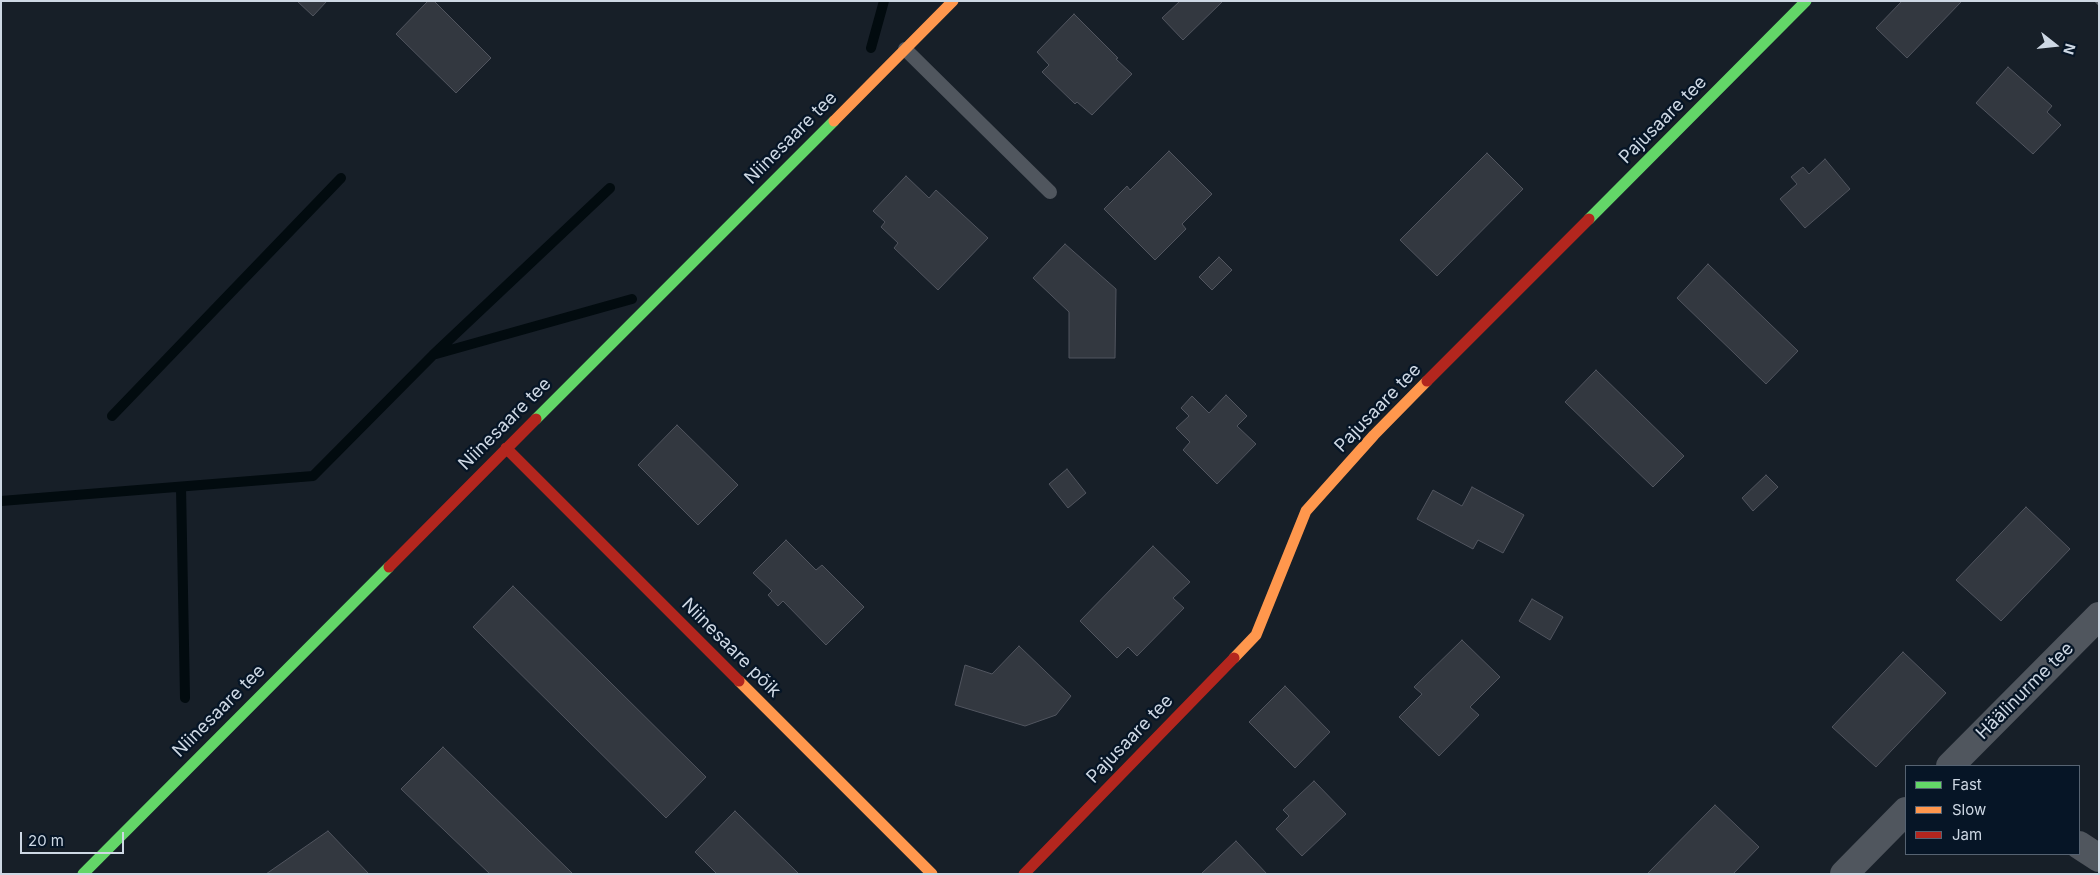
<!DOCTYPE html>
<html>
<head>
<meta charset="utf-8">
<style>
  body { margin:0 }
  #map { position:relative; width:2100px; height:875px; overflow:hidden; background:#171f28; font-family:Inter,sans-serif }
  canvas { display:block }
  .frame { position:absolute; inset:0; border:2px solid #ced8e4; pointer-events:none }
  .legend { position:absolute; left:1905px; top:765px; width:175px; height:90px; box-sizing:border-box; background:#061526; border:1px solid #566372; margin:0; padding:6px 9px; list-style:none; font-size:15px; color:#ced8e4 }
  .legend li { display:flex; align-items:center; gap:10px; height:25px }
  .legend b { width:25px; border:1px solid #566372 }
  .north { position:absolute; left:2030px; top:20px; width:50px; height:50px; -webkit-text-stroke:4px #061526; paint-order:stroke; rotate:106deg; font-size:14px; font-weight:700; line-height:20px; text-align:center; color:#ced8e4 }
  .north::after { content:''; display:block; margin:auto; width:18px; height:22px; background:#ced8e4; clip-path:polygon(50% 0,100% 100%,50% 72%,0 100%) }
  .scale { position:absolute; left:20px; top:832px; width:104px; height:22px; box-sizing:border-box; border:2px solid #ced8e4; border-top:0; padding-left:6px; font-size:15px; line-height:18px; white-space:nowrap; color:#ced8e4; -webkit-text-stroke:4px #061526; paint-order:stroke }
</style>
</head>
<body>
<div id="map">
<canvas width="2100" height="875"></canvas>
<div class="frame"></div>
<ul class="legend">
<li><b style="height:6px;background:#63d668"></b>Fast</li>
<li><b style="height:6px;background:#ff974d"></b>Slow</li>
<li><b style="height:6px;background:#b3261e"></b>Jam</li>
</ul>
<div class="north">N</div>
<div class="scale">20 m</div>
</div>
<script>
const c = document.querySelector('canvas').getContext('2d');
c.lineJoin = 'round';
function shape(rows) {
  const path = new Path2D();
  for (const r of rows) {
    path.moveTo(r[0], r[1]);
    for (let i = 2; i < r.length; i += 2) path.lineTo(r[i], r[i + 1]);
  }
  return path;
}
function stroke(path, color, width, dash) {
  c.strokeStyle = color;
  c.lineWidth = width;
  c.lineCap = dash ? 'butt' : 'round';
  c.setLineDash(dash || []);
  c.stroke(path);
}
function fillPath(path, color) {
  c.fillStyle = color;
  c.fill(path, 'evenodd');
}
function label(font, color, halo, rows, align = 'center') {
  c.font = font + ' Inter,sans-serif';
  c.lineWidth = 4.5;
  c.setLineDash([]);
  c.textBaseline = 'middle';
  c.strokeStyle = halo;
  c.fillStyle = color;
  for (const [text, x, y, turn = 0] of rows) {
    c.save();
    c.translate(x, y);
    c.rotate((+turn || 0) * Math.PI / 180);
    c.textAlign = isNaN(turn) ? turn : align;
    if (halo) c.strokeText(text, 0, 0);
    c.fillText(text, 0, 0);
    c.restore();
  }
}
const stream = shape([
  [871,48,884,1],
  [436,354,632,299],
  [112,416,341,178],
  [181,487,185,698],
  [1,501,313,476,433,355,610,188]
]);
const building = shape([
  [297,1,327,1,313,16,297,1],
  [428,1,434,1,491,58,456,93,396,34,428,1],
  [1180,1,1223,1,1183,40,1162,18,1180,1],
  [1902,1,1961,1,1961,2,1907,58,1876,28,1902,1],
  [1074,14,1118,58,1116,59,1132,74,1092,115,1077,102,1075,104,1042,72,1049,65,1037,52,1074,14],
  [2008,67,2052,106,2047,112,2061,125,2033,154,1976,103,2008,67],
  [1169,151,1212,194,1182,224,1186,229,1155,260,1104,209,1127,186,1130,190,1169,151],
  [1487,153,1523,189,1437,276,1400,240,1487,153],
  [1825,159,1850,189,1805,228,1780,199,1797,184,1791,177,1803,167,1809,174,1825,159],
  [906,176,929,198,936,190,988,238,938,290,894,248,898,243,881,227,885,222,873,211,906,176],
  [1065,244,1116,289,1115,358,1069,358,1069,312,1033,278,1065,244],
  [1219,257,1232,270,1212,290,1199,277,1219,257],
  [1708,264,1798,351,1766,384,1677,298,1708,264],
  [1596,370,1684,456,1653,487,1565,402,1596,370],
  [1226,395,1247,416,1237,426,1256,444,1217,484,1183,450,1190,442,1176,428,1189,416,1181,408,1192,396,1209,413,1226,395],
  [677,425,738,485,698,525,638,465,677,425],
  [1067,469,1086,493,1068,508,1049,484,1067,469],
  [1766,475,1778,487,1753,511,1742,498,1766,475],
  [1472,487,1524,515,1503,553,1478,540,1473,549,1417,519,1433,490,1462,506,1472,487],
  [2026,507,2070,549,2001,621,1956,580,2026,507],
  [786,540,816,570,822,565,864,607,826,645,783,601,778,606,768,595,772,591,753,573,786,540],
  [1153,546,1190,582,1173,598,1184,608,1137,656,1128,647,1117,658,1080,621,1153,546],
  [513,586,706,777,666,818,473,627,513,586],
  [1532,599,1563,617,1550,640,1519,621,1532,599],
  [1462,640,1500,677,1470,707,1479,715,1439,756,1399,717,1422,694,1414,687,1462,640],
  [1019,646,1071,696,1056,715,1025,726,955,705,965,665,992,674,1019,646],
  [1903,652,1946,693,1876,767,1832,727,1903,652],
  [1285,686,1330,732,1295,768,1249,722,1285,686],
  [443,747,573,874,490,874,401,789,443,747],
  [1314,781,1346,814,1302,856,1276,829,1289,816,1283,810,1314,781],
  [1715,805,1759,847,1733,874,1647,874,1715,805],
  [735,811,799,874,717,874,695,852,735,811],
  [328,831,369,874,266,874,328,831],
  [1236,841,1267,874,1201,874,1236,841]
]);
const path = shape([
  [2096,1,2099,4]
]);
const lane = shape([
  [905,49,1050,192]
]);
const street = shape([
  [1950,766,2099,616],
  [2079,845,2099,858],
  [1844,874,1906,811]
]);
const fast = shape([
  [1589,219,1806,1],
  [536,419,834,121],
  [83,874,389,567]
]);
const slow = shape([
  [834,121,953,1],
  [1234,658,1256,635,1306,511,1374,435,1427,381],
  [739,681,932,874]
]);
const jam = shape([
  [1427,381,1589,219],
  [506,448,739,681],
  [389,567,536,419],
  [1024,874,1234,658]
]);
const streetNames = [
  ["Pajusaare tee",1663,120,-45],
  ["Niinesaare tee",791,138,-45],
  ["Pajusaare tee",1378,408,-46],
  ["Niinesaare tee",505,424,-45],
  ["Niinesaare põik",731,648,45],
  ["Häälinurme tee",2025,691,-45],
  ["Niinesaare tee",219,711,-45],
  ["Pajusaare tee",1130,739,-46]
];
stroke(stream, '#020b0f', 10);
fillPath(building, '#333840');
stroke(building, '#51555f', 1);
stroke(path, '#545a62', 3, [4, 4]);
stroke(lane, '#50565e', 14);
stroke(street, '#50565e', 28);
stroke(fast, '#63d668', 11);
stroke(slow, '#ff974d', 11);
stroke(jam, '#b3261e', 11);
label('18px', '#ced8e4', '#061526', streetNames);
</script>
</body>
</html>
